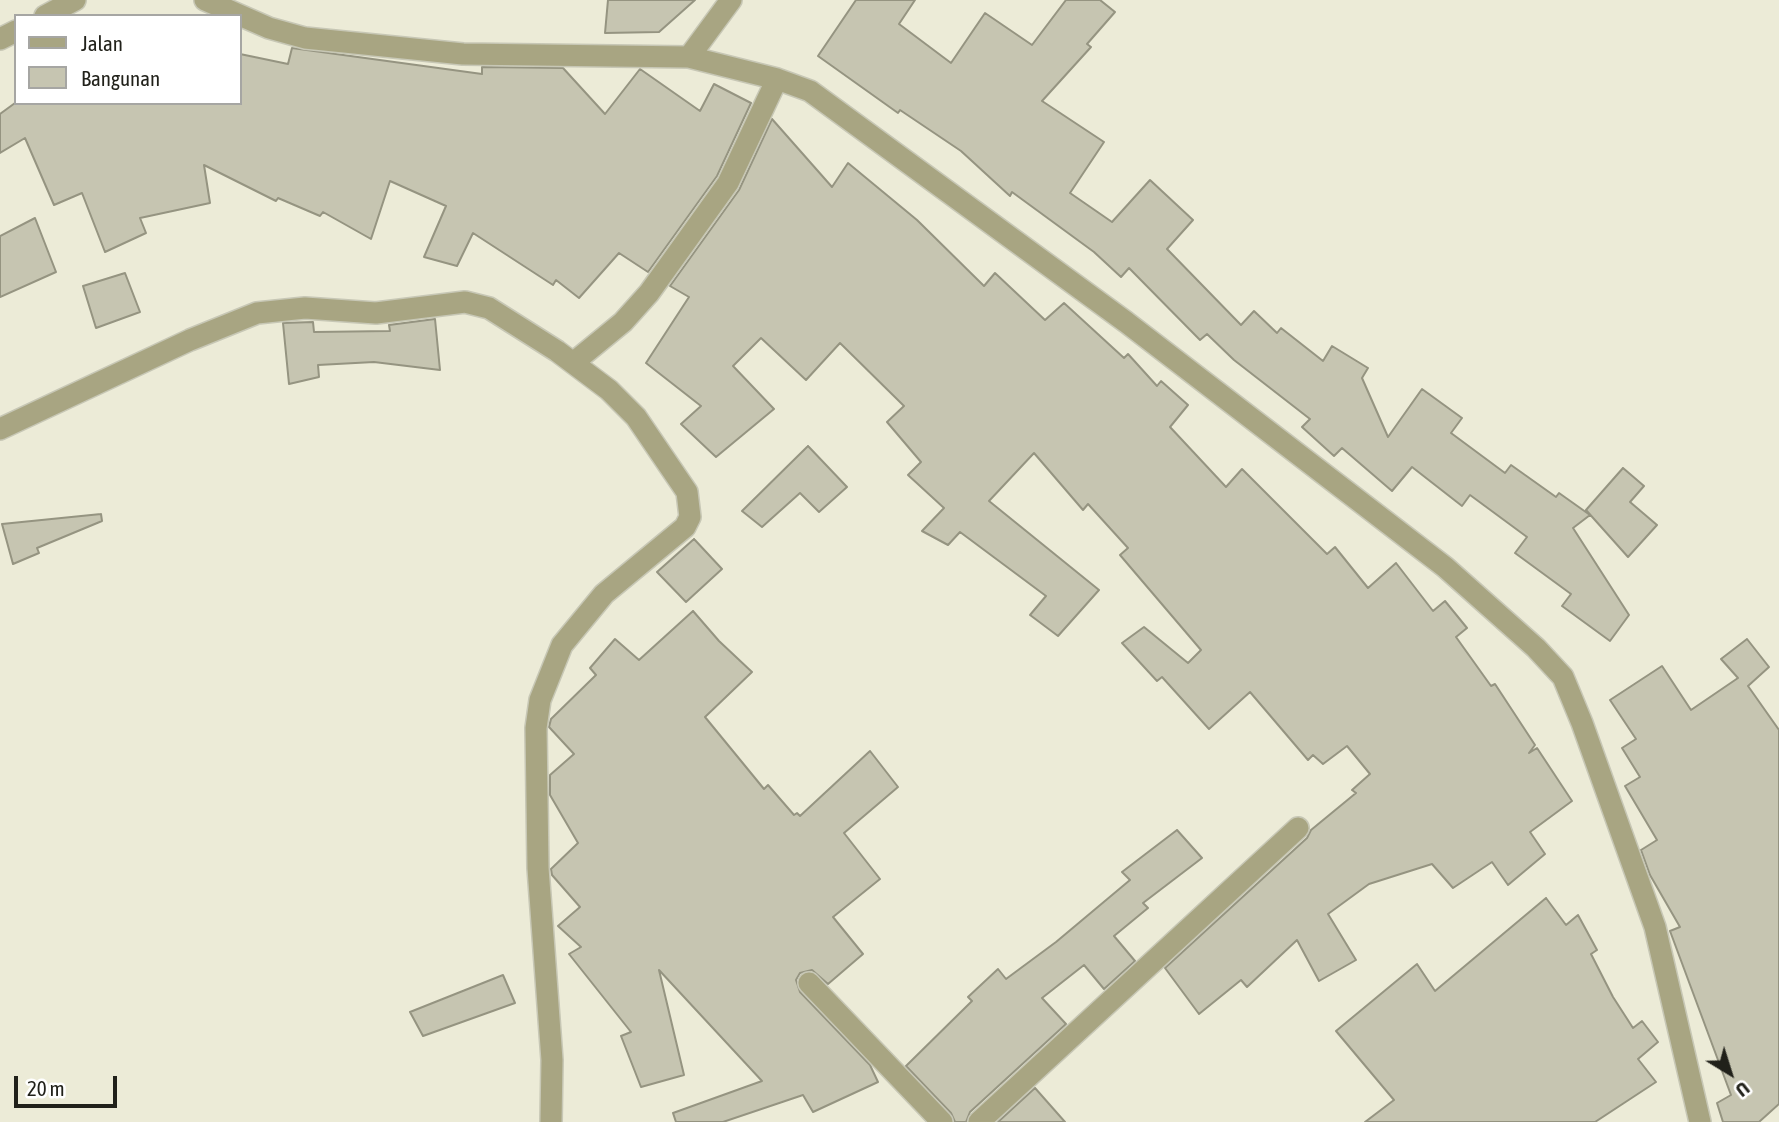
<!DOCTYPE html>
<html>
<head>
<meta charset="utf-8">
<style>
  body { margin:0 }
  #map { position:relative; width:1779px; height:1122px; overflow:hidden; background:#ecebd7; font-family:"Asap Condensed",sans-serif }
  canvas { display:block }
  .legend { position:absolute; left:14px; top:14px; width:228px; height:91px; box-sizing:border-box; background:#fff; border:2px solid #a6a6a3; margin:0; padding:9px 12px; list-style:none; font-size:21px; color:#21211a }
  .legend li { display:flex; align-items:center; gap:14px; height:35px }
  .legend b { width:35px; border:2px solid #a6a6a3 }
  .north { position:absolute; left:1695px; top:1038px; width:70px; height:70px; -webkit-text-stroke:5px #fff; paint-order:stroke; rotate:142deg; font-size:19px; font-weight:700; line-height:28px; text-align:center; color:#21211a }
  .north::after { content:''; display:block; margin:auto; width:24px; height:32px; background:#21211a; clip-path:polygon(50% 0,100% 100%,50% 72%,0 100%) }
  .scale { position:absolute; left:14px; top:1076px; width:103px; height:32px; box-sizing:border-box; border:4px solid #21211a; border-top:0; padding-left:9px; font-size:21px; line-height:24px; white-space:nowrap; color:#21211a; -webkit-text-stroke:5px #fff; paint-order:stroke }
</style>
</head>
<body>
<div id="map">
<canvas width="1779" height="1122"></canvas>
<ul class="legend">
<li><b style="height:9px;background:#a8a582"></b>Jalan</li>
<li><b style="height:19px;background:#c6c5b1"></b>Bangunan</li>
</ul>
<div class="north">U</div>
<div class="scale">20 m</div>
</div>
<script>
const c = document.querySelector('canvas').getContext('2d');
c.lineJoin = 'round';
function fillPath(path, color) {
  c.fillStyle = color;
  c.fill(path, 'evenodd');
}
function shape(rows) {
  const path = new Path2D();
  for (const r of rows) {
    path.moveTo(r[0], r[1]);
    for (let i = 2; i < r.length; i += 2) path.lineTo(r[i], r[i + 1]);
  }
  return path;
}
function stroke(path, color, width, dash) {
  c.strokeStyle = color;
  c.lineWidth = width;
  c.lineCap = dash ? 'butt' : 'round';
  c.setLineDash(dash || []);
  c.stroke(path);
}
const building = shape([
  [608,0,695,0,659,32,605,33,608,0],
  [856,0,915,0,899,24,951,63,985,13,1032,45,1066,0,1100,0,1115,12,1087,44,1091,47,1042,101,1104,142,1070,193,1112,222,1150,180,1193,220,1167,249,1241,325,1254,311,1277,333,1281,328,1323,361,1332,346,1368,368,1362,378,1388,437,1422,389,1462,418,1451,433,1505,473,1511,465,1556,497,1559,493,1590,515,1573,528,1629,615,1610,641,1562,606,1571,594,1515,553,1527,537,1470,495,1462,506,1412,467,1392,491,1342,448,1334,456,1302,427,1310,419,1234,360,1207,334,1200,340,1129,268,1121,277,1094,252,1012,192,1010,196,961,151,900,110,898,113,818,56,856,0],
  [292,48,482,74,482,67,563,68,605,114,640,69,700,111,714,84,751,103,717,176,648,272,619,253,579,298,556,280,553,285,473,233,457,266,424,257,446,206,390,181,371,239,323,212,320,216,278,198,276,201,204,165,210,203,140,218,146,233,105,252,82,193,54,205,25,138,0,153,0,114,15,103,240,103,240,54,288,64,292,48],
  [772,119,832,187,848,163,917,220,984,286,995,273,1045,320,1064,303,1124,358,1128,354,1157,386,1161,381,1188,405,1170,427,1226,487,1242,469,1327,554,1335,547,1368,588,1396,563,1433,611,1445,601,1467,628,1456,637,1491,686,1495,684,1535,745,1529,753,1537,748,1572,801,1530,832,1545,854,1508,885,1492,862,1453,888,1432,864,1369,884,1328,914,1356,960,1319,981,1297,940,1247,987,1241,980,1199,1014,1165,968,1307,838,1311,830,1356,793,1352,790,1370,774,1347,746,1323,764,1313,755,1308,760,1250,692,1209,729,1162,677,1157,681,1122,643,1144,627,1188,663,1201,650,1120,555,1128,548,1088,504,1083,510,1034,453,989,501,1099,590,1058,636,1030,615,1046,596,960,532,948,545,922,531,944,508,908,475,921,462,887,422,904,406,840,343,806,380,761,338,733,366,774,409,716,457,681,424,701,406,646,363,689,297,670,286,739,190,772,119],
  [35,218,56,272,0,297,0,236,35,218],
  [125,273,140,312,96,328,83,286,125,273],
  [435,319,440,370,374,362,318,365,319,377,289,384,283,323,313,322,314,332,390,331,389,325,435,319],
  [808,446,847,487,819,512,800,493,762,527,742,511,808,446],
  [1623,468,1644,486,1630,502,1657,525,1628,557,1586,510,1623,468],
  [101,514,102,521,37,548,39,553,13,564,2,524,101,514],
  [694,539,722,569,686,602,657,572,694,539],
  [693,611,719,641,752,672,705,717,764,789,768,785,794,815,797,813,800,816,870,751,898,787,844,833,880,879,833,917,863,954,828,984,812,970,800,973,796,980,800,992,870,1065,878,1082,813,1112,803,1095,723,1122,676,1122,673,1113,762,1081,659,970,684,1075,641,1087,621,1036,631,1032,569,954,581,947,558,926,580,907,552,875,551,869,578,843,550,795,550,775,574,754,549,727,551,719,596,675,590,668,615,639,639,660,693,611],
  [1747,639,1769,667,1748,686,1779,730,1779,1104,1759,1122,1723,1122,1717,1103,1731,1095,1670,931,1680,927,1650,875,1641,850,1657,840,1625,786,1640,777,1622,748,1636,739,1610,700,1662,666,1691,710,1738,678,1721,659,1747,639],
  [1177,830,1202,858,1143,903,1148,908,1114,936,1135,961,1104,989,1084,965,1042,998,1066,1024,970,1112,966,1122,955,1122,951,1113,906,1066,972,1001,968,997,998,969,1006,979,1056,942,1130,880,1122,872,1177,830],
  [1546,898,1566,925,1578,915,1597,950,1591,954,1613,997,1633,1028,1642,1021,1658,1042,1638,1059,1656,1082,1595,1122,1365,1122,1394,1100,1336,1031,1417,964,1435,991,1546,898],
  [503,975,515,1003,423,1036,410,1012,503,975],
  [1035,1088,1065,1122,998,1122,1035,1088]
]);
const minor = shape([
  [205,0,269,28,305,38,463,54,689,57,777,79,810,91,1126,322,1445,567,1536,648,1563,677,1582,723,1655,927,1700,1122],
  [45,16,75,0],
  [0,39,16,31],
  [689,57,731,0],
  [573,363,623,322,649,293,728,183,777,79],
  [0,429,190,340,257,313,305,308,376,313,465,302,489,308,557,351,609,390,636,417,687,492,690,517,685,527,604,594,562,645,540,700,536,728,538,868,552,1060,551,1122],
  [809,983,942,1122],
  [979,1122,1298,828]
]);
fillPath(building, '#c6c5b1');
stroke(building, '#959481', 2);
stroke(minor, '#c7c7b5', 24);
stroke(minor, '#a8a582', 21);
</script>
</body>
</html>
